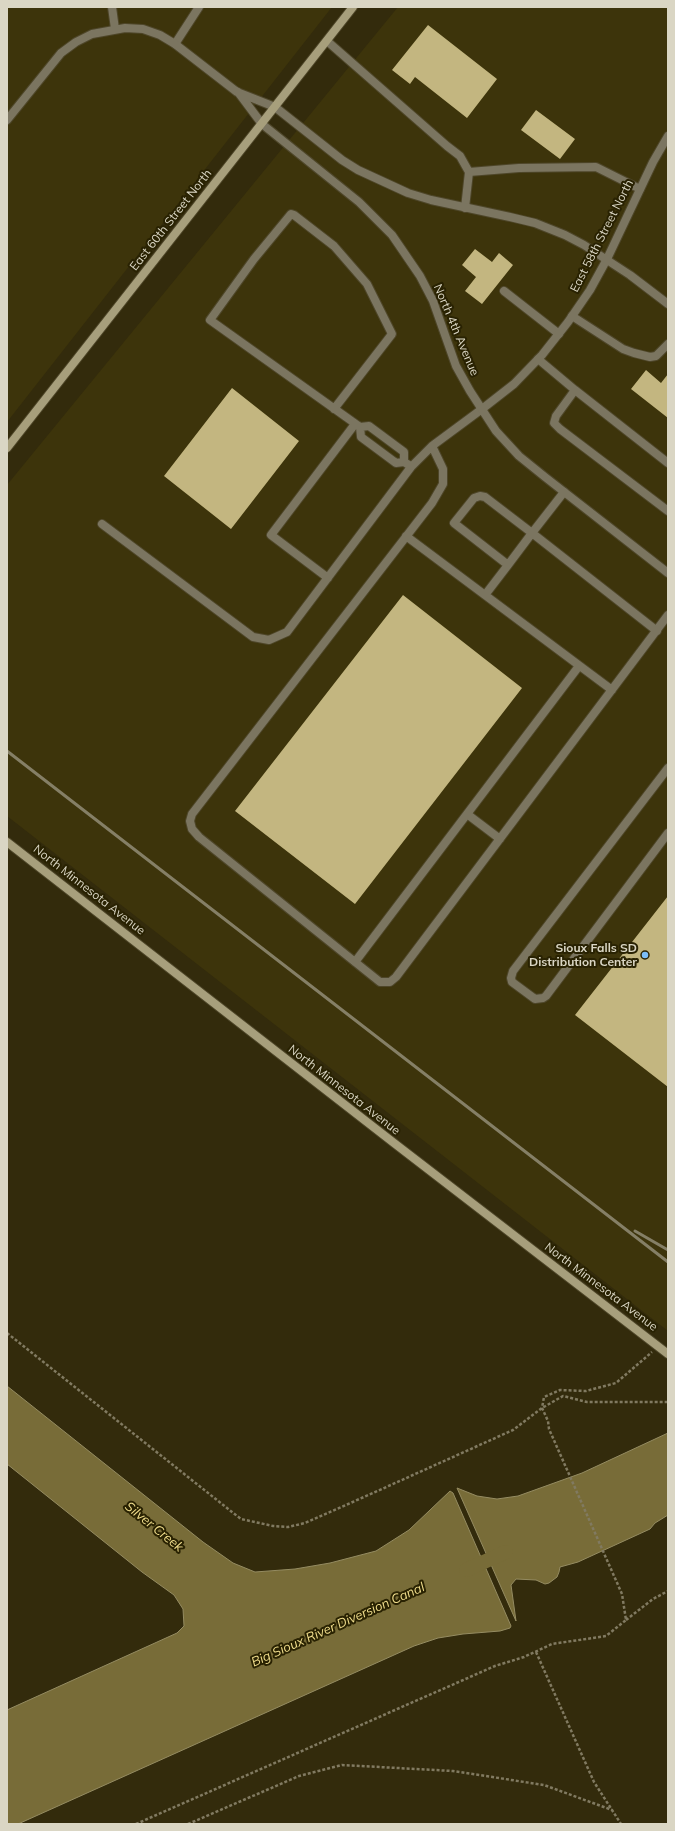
<!DOCTYPE html>
<html>
<head>
<meta charset="utf-8">
<style>
  body { margin:0 }
  #map { position:relative; width:675px; height:1831px; overflow:hidden; background:#332b0c; font-family:Mulish,sans-serif }
  canvas { display:block }
  .frame { position:absolute; inset:0; border:8px solid #dad6c4; pointer-events:none }
</style>
</head>
<body>
<div id="map">
<canvas width="675" height="1831"></canvas>
<div class="frame"></div>
</div>
<script>
const c = document.querySelector('canvas').getContext('2d');
c.lineJoin = 'round';
function fillPath(path, color) {
  c.fillStyle = color;
  c.fill(path, 'evenodd');
}
function shape(rows) {
  const path = new Path2D();
  for (const r of rows) {
    path.moveTo(r[0], r[1]);
    for (let i = 2; i < r.length; i += 2) path.lineTo(r[i], r[i + 1]);
  }
  return path;
}
function stroke(path, color, width, dash) {
  c.strokeStyle = color;
  c.lineWidth = width;
  c.lineCap = dash ? 'butt' : 'round';
  c.setLineDash(dash || []);
  c.stroke(path);
}
function label(font, color, halo, rows, align = 'center') {
  c.font = font + ' Mulish,sans-serif';
  c.lineWidth = 4;
  c.setLineDash([]);
  c.textBaseline = 'middle';
  c.strokeStyle = halo;
  c.fillStyle = color;
  for (const [text, x, y, turn = 0] of rows) {
    c.save();
    c.translate(x, y);
    c.rotate((+turn || 0) * Math.PI / 180);
    c.textAlign = isNaN(turn) ? turn : align;
    if (halo) c.strokeText(text, 0, 0);
    c.fillText(text, 0, 0);
    c.restore();
  }
}
const built = shape([
  [7,7,332,7,7,422],
  [398,7,668,7,668,1331,7,816,7,485]
]);
const water = shape([
  [7,1386,203,1542,233,1563,255,1572,295,1569,330,1563,376,1551,409,1530,450,1491,453,1493,511,1626,510,1628,500,1631,463,1634,438,1638,414,1646,18,1824,7,1824,7,1710,177,1633,184,1626,183,1609,174,1595,142,1572,7,1464,7,1386],
  [668,1433,668,1515,655,1523,650,1529,578,1562,560,1567,559,1572,557,1577,549,1583,545,1584,536,1580,516,1579,511,1585,516,1621,457,1488,477,1496,497,1499,518,1496,582,1473,668,1433]
]);
const canal = shape([
  [466,1570,506,1552]
]);
const building = shape([
  [428,25,497,79,467,118,415,77,410,84,392,70],
  [536,110,575,139,560,159,521,130],
  [475,249,492,262,499,253,513,265,482,304,465,291,476,277,462,265],
  [646,370,661,383,668,374,668,418,631,389],
  [232,388,299,441,231,529,164,476],
  [403,595,522,688,355,904,235,811],
  [668,896,668,1087,575,1015]
]);
const path = shape([
  [7,1333,232,1512,241,1519,273,1526,288,1527,305,1523,373,1493,513,1430,542,1408,563,1396,587,1402,668,1402],
  [626,1620,653,1599,668,1591],
  [536,1652,594,1782,621,1824],
  [136,1824,495,1666,524,1657,552,1644,606,1636,626,1620,622,1594,549,1429,548,1421,542,1408,544,1397,560,1390,586,1391,616,1383,652,1352],
  [188,1824,299,1776,342,1765,453,1771,544,1785,612,1810]
]);
const service = shape([
  [327,41,447,146,460,156,469,172,465,208],
  [175,44,199,7],
  [469,172,519,168,596,167,640,189],
  [504,291,559,334],
  [572,316,623,349,634,353,650,357,656,356,668,344],
  [538,359,575,390,556,416,554,423,560,429,668,511],
  [575,390,668,463],
  [334,409,392,334,367,284,334,246,294,215,291,214,254,259,210,320,360,427,369,426,404,452,404,462],
  [360,427,361,437,396,463,404,462,409,465],
  [432,446,443,469,443,484,432,503,192,814,190,821,192,829,199,837,380,982,390,982,396,977,668,615],
  [564,492,532,533,657,631],
  [102,524,253,637,269,640,287,632,411,467,432,446,482,409],
  [406,536,612,690],
  [328,578,271,535,355,424],
  [485,595,508,565,532,533,485,497,480,496,474,498,454,523,508,565],
  [668,768,513,971,511,978,512,982,535,999,543,998,546,996,668,833],
  [467,814,500,839],
  [355,962,579,666]
]);
const minor = shape([
  [112,7,115,29],
  [238,92,262,124],
  [7,120,61,53,76,42,92,34,125,28,143,29,160,35,175,44,237,92,275,107],
  [482,409,514,384,542,355,568,322,590,290,607,259,653,162,668,136]
]);
const tertiary = shape([
  [275,107,342,160,358,170,408,193,431,200,510,217,535,223,565,235,584,245,630,275,668,304],
  [262,124,359,202,392,235,420,276,433,301,456,366,470,391,496,431,519,456,545,477,668,573]
]);
const secondary = shape([
  [7,448,353,7],
  [7,842,394,1143,668,1354]
]);
const rail = shape([
  [7,751,668,1262],
  [635,1231,668,1250]
]);
const markers = [
  [645,955,4,"#7cbef9"]
];
const streetNames = [
  ["East 60th Street North",171,220,-52],
  ["East 58th Street North",602,236,-63],
  ["North 4th Avenue",456,330,67],
  ["North Minnesota Avenue",89,890,38],
  ["North Minnesota Avenue",344,1090,38],
  ["North Minnesota Avenue",601,1287,37]
];
const poiNames = [
  ["Sioux Falls SD",637,948],
  ["Distribution Center",637,962]
];
const waterNames = [
  ["Silver Creek",154,1527,39],
  ["Big Sioux River Diversion Canal",338,1625,-24]
];
fillPath(built, '#3d340b');
fillPath(water, '#786c38');
stroke(water, '#958c62', 1);
stroke(canal, '#786c38', 14);
fillPath(building, '#c3b680');
stroke(service, '#4e4629', 10);
stroke(minor, '#4e4629', 10);
stroke(tertiary, '#4e4629', 10);
stroke(secondary, '#4e4629', 10);
stroke(path, '#817a61', 2.5, [3, 2]);
stroke(service, '#7b7560', 8);
stroke(minor, '#7b7560', 8);
stroke(tertiary, '#7b7560', 8);
stroke(secondary, '#a79f7c', 8);
stroke(rail, '#857f66', 3);
for (const [x, y, r, color] of markers) {
  const dot = new Path2D();
  dot.arc(x, y, r, 0, 2 * Math.PI);
  c.fillStyle = color;
  c.fill(dot);
  stroke(dot, '#292202', 1.5);
}
label('12px', '#dad6c4', '#292202', streetNames);
label('bold 12px', '#dad6c4', '#292202', poiNames, 'right');
label('italic 13px', '#f0dd8c', '#292202', waterNames);
</script>
</body>
</html>
